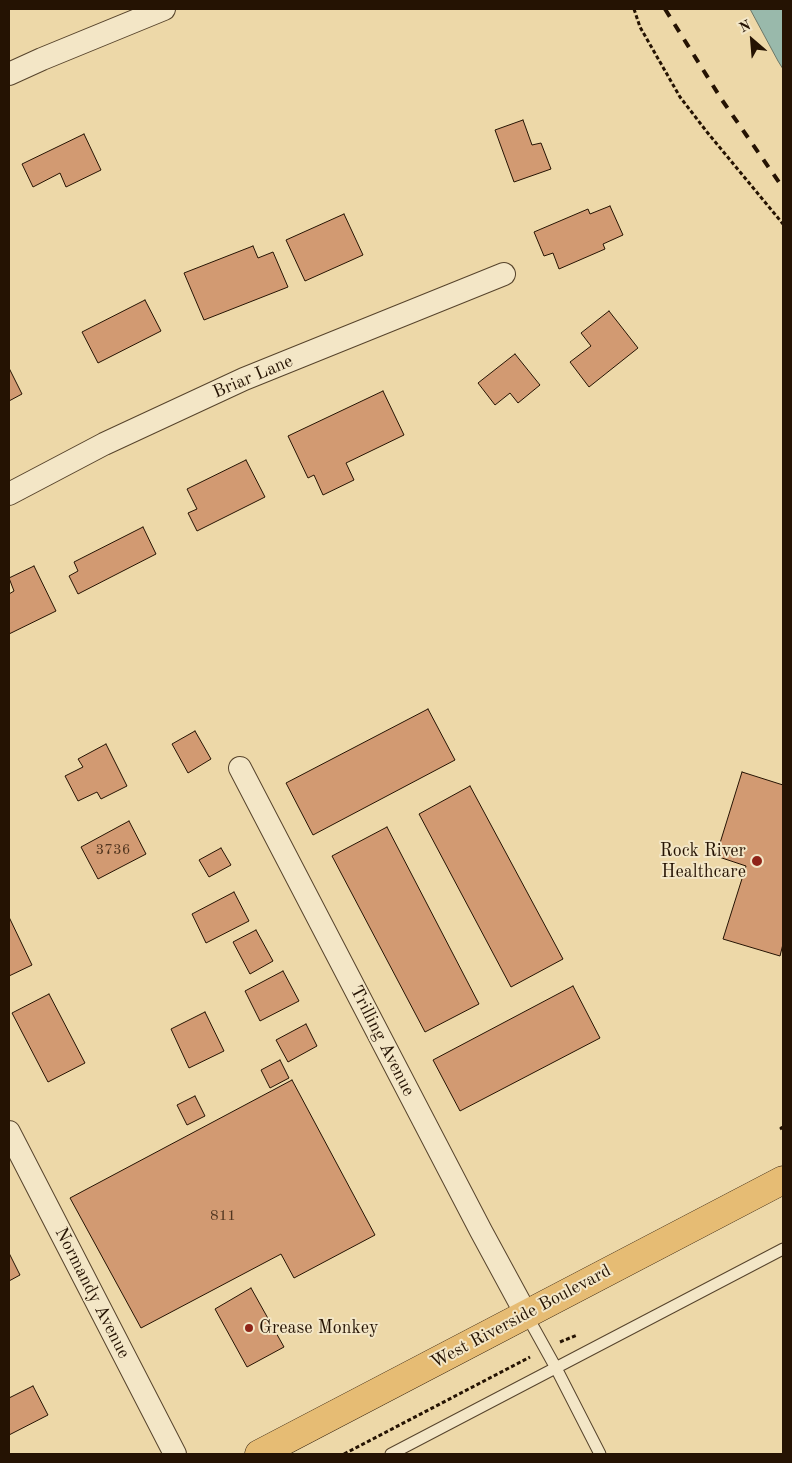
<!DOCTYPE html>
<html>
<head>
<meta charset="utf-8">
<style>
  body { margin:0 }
  #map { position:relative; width:792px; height:1463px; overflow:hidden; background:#edd8a8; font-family:"Old Standard TT",serif }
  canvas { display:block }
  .frame { position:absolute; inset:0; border:10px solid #251303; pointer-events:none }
  .north { position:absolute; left:727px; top:15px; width:50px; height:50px; -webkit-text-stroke:4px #f3e6c6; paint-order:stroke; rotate:333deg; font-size:14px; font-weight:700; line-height:20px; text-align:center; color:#251303 }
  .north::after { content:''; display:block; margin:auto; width:18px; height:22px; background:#251303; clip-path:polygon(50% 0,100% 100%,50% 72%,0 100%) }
</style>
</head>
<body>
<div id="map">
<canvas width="792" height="1463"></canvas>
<div class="frame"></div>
<div class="north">N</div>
</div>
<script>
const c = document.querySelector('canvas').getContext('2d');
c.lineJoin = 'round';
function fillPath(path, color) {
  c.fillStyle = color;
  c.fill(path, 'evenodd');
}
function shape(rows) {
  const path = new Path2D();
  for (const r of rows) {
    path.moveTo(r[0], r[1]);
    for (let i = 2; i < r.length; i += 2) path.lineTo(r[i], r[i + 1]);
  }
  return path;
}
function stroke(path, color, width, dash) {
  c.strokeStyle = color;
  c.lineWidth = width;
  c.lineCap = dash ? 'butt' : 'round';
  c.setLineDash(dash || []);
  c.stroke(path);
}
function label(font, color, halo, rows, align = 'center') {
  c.font = font + ' "Old Standard TT",serif';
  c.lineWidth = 4;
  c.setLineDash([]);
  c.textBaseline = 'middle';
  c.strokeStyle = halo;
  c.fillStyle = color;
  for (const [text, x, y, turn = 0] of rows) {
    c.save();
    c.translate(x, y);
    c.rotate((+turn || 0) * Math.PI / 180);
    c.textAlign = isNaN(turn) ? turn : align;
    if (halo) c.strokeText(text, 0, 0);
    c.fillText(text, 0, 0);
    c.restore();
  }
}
const water = shape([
  [750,9,783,9,783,69,778,61,750,9]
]);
const building = shape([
  [523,120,532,145,541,143,551,169,514,182,495,130,523,120],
  [84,134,101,170,66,187,60,173,33,187,22,164,84,134],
  [610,206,623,235,603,244,605,249,559,269,553,253,544,256,534,232,588,209,590,214,610,206],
  [344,214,363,255,305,281,286,240,344,214],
  [253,246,258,258,273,252,288,287,204,320,184,273,253,246],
  [145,300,161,331,98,363,82,332,145,300],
  [609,311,638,348,589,387,570,362,591,346,581,333,609,311],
  [515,354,540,385,518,403,510,393,495,405,478,383,515,354],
  [9,368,22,394,9,401,9,368],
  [383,391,404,435,346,463,354,480,323,495,314,475,308,478,288,436,383,391],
  [246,460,265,497,197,531,188,513,197,509,187,489,246,460],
  [143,527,156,554,78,594,69,576,78,571,74,562,143,527],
  [34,566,56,611,9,634,9,594,14,591,9,578,34,566],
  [428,709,455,760,313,835,286,783,428,709],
  [195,731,211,759,188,773,172,744,195,731],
  [106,744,127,786,101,799,97,792,78,801,65,776,83,767,78,759,106,744],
  [742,772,783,785,783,944,780,956,723,939,746,866,716,856,742,772],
  [470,786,563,959,511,987,419,814,470,786],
  [129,821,146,854,98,879,81,847,129,821],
  [387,827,479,1004,425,1032,332,856,387,827],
  [221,848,231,865,209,877,199,860,221,848],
  [234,892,249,921,206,943,192,914,234,892],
  [9,917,32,965,9,976,9,917],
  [256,930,273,961,250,974,233,942,256,930],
  [283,971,299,1001,260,1021,245,991,283,971],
  [573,986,600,1038,460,1111,433,1060,573,986],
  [49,994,85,1063,48,1082,12,1013,49,994],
  [205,1012,224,1051,189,1068,171,1029,205,1012],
  [306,1024,317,1046,288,1062,276,1040,306,1024],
  [280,1060,289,1078,270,1088,261,1070,280,1060],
  [292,1080,375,1235,294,1278,281,1254,141,1328,70,1198,292,1080],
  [195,1096,205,1116,187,1125,177,1105,195,1096],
  [9,1253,20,1275,9,1281,9,1253],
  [251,1288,284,1347,247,1367,215,1309,251,1288],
  [33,1386,48,1415,9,1435,9,1398,33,1386]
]);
const path = shape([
  [634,9,640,27,680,97,707,132,783,224],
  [783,1127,781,1128,783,1131],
  [560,1342,577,1335],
  [344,1454,530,1357]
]);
const lane = shape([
  [526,1314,556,1368,600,1454],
  [391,1454,783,1249]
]);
const street = shape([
  [9,74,42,59,164,9],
  [9,494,104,444,244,379,504,274],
  [240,768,481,1231,526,1314],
  [9,1132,175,1454]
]);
const primary = shape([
  [259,1454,783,1180]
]);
const rail = shape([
  [665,9,722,100,783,188]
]);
const markers = [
  [757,861,6,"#8f2418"],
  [249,1328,5,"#8f2418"]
];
const numberNames = [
  ["3736",113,850],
  ["811",223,1216]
];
const streetNames = [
  ["Briar Lane",253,377,-23],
  ["Trilling Avenue",382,1041,63],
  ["Normandy Avenue",92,1293,63],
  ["West Riverside Boulevard",521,1317,-28]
];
const poiNames = [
  ["Rock River",746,851],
  ["Healthcare",746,872],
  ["Grease Monkey",259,1328,"left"]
];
fillPath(water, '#99b9ab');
stroke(water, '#6b7768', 1);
fillPath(building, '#d29a72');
stroke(building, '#251303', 1);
stroke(lane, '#57442c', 13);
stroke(street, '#57442c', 24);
stroke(primary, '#251303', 29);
stroke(path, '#251303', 3, [4, 2.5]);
stroke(lane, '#f3e6c6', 11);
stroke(street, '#f3e6c6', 22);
stroke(primary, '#e6bc74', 28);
stroke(rail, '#251303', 4, [9, 9]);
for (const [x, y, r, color] of markers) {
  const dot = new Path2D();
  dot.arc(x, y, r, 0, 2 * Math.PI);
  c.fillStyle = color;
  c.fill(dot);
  stroke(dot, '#f3e6c6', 2);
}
label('15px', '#50351f', null, numberNames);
label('18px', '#251303', '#f3e6c6', streetNames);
label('18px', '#251303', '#f3e6c6', poiNames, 'right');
</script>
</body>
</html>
